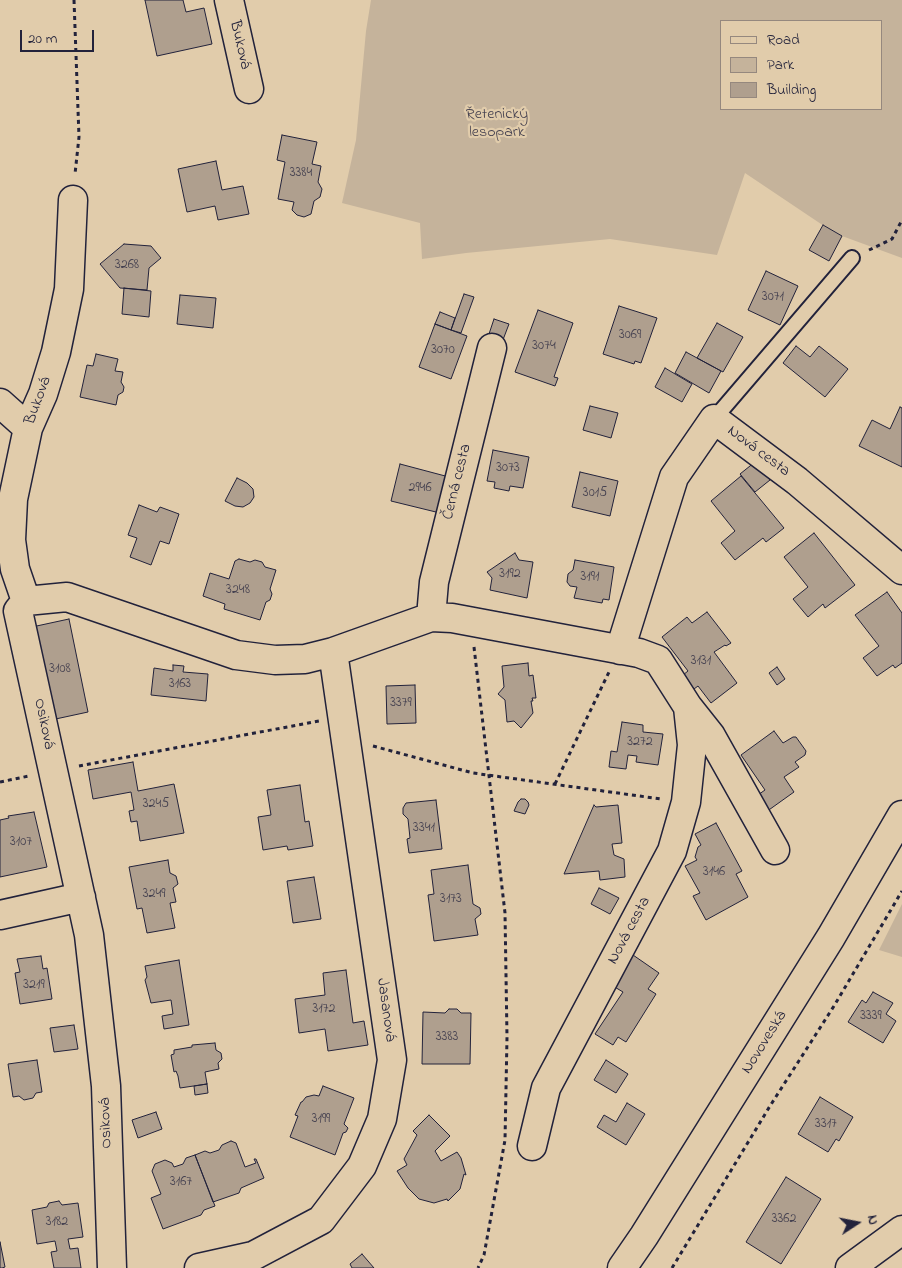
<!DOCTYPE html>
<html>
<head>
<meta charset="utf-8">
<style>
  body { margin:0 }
  #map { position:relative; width:902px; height:1268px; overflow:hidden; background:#e1ccab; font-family:"Indie Flower",sans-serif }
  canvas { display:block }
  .legend { position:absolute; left:720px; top:20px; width:162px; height:90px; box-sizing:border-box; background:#e1ccab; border:1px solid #95887e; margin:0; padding:6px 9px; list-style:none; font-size:15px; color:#22223b }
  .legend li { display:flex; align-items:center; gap:10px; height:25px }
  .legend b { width:25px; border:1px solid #95887e }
  .north { position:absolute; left:832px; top:1198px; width:50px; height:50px; -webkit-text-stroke:4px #e1ccab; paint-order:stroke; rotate:79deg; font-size:14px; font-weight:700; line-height:20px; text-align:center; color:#22223b }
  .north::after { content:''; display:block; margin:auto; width:18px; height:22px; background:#22223b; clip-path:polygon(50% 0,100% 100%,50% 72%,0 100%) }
  .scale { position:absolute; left:20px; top:30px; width:74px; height:22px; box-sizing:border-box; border:2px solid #22223b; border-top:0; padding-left:6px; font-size:15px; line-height:18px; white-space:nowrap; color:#22223b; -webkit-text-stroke:4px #e1ccab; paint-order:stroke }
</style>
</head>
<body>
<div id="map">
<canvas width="902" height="1268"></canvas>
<ul class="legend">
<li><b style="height:6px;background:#e1ccab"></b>Road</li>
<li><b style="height:14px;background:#c5b39b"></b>Park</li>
<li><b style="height:14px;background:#af9f8e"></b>Building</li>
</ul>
<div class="north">N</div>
<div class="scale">20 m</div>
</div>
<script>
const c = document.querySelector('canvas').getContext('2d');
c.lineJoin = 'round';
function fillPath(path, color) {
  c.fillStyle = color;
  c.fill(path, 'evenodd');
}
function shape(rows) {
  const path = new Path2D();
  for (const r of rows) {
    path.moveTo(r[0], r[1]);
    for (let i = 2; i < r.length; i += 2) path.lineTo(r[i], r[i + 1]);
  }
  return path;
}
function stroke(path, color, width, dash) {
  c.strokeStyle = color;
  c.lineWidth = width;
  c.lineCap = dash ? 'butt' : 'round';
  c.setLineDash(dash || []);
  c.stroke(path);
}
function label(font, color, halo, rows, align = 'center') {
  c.font = font + ' "Indie Flower",sans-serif';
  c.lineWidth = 4.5;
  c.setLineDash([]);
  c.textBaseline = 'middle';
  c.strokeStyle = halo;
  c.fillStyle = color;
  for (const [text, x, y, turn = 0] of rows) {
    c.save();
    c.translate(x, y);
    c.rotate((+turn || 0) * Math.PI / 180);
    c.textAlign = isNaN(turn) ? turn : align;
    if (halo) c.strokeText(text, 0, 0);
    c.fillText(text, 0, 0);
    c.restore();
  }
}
const green = shape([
  [371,0,902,0,902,258,842,236,821,224,745,173,717,255,610,239,466,253,422,259,420,223,342,203,356,140,366,31],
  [721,21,881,21,881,109,721,109],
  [902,904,902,957,879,950]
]);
const building = shape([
  [145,0,183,0,186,12,204,8,212,44,157,56,145,0],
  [282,135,317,142,312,164,321,166,318,182,322,189,320,197,314,201,311,214,304,217,297,215,292,210,294,202,278,199,285,162,277,160,282,135],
  [216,161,222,190,243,186,249,214,218,220,215,206,187,212,178,169,216,161],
  [823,225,842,236,829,261,809,250,823,225],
  [124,244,151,246,161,258,149,268,147,290,120,288,100,264,124,244],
  [766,271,798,286,780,325,748,310,766,271],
  [124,288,151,291,149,317,122,314,124,288],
  [464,294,474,297,461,333,451,330,464,294],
  [180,295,216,298,213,328,177,324,180,295],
  [619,306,657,318,641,363,635,361,634,364,603,354,619,306],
  [538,310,573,323,554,377,558,378,555,386,515,372,538,310],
  [440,312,455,318,451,330,435,324,440,312],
  [494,319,509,324,501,345,487,340,494,319],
  [717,323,743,337,723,372,697,358,717,323],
  [435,324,467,336,451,379,419,367,435,324],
  [796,346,810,357,819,346,848,369,825,397,783,363,796,346],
  [686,352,721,371,709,393,675,373,686,352],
  [96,354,118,359,115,371,123,372,121,382,124,387,123,392,118,395,116,405,80,397,87,365,93,366,96,354],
  [665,368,692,384,682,402,655,387,665,368],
  [590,406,618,413,611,438,583,430,590,406],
  [900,407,902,408,902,467,859,446,872,420,890,429,900,407],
  [493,450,529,457,523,488,510,486,509,491,494,488,495,482,487,481,493,450],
  [755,462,770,480,755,492,740,474,755,462],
  [400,464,449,477,440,513,391,501,400,464],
  [580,472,618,481,610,516,572,507,580,472],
  [741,476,784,528,766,542,763,538,735,560,721,543,735,531,711,501,741,476],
  [237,478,247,483,253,489,254,497,250,503,243,507,235,506,225,501,237,478],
  [139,505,157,512,160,507,179,514,169,544,160,541,151,565,130,557,137,538,128,535,139,505],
  [814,533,855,585,825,608,823,604,808,617,793,599,808,587,784,557,814,533],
  [515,553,519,560,533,562,527,598,490,590,492,578,487,572,515,553],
  [239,559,250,562,255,560,262,562,265,567,276,570,270,589,272,594,270,600,266,602,260,620,224,609,225,604,203,596,210,573,229,579,235,561,239,559],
  [575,560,614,567,609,600,603,599,602,603,574,598,577,587,570,586,567,582,568,574,573,570,575,560],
  [887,592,902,613,902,663,895,668,893,665,877,676,863,658,879,646,855,615,887,592],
  [707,612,731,643,726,646,725,645,714,652,737,683,711,703,698,686,694,689,683,675,688,671,662,637,687,617,692,623,707,612],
  [69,619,88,712,51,720,32,627,69,619],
  [528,663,529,676,533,675,536,698,532,698,533,701,531,701,533,713,521,728,514,721,507,722,505,700,498,694,504,687,502,666,528,663],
  [173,665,184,666,183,672,208,674,206,701,151,695,154,668,173,671,173,665],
  [777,667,785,679,777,685,769,673,777,667],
  [415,685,416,723,387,724,386,686,415,685],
  [622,722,643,725,643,732,663,734,658,765,636,762,637,756,628,755,626,769,609,767,611,751,617,752,622,722],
  [774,731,783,743,793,737,796,737,806,751,805,755,795,762,799,767,784,777,794,792,766,812,755,797,765,790,741,755,774,731],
  [133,762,138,791,174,784,184,833,140,841,137,821,131,822,129,811,134,810,131,792,93,799,88,770,133,762],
  [300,785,305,822,309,821,313,846,288,850,287,846,263,850,258,817,271,815,267,790,300,785],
  [521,799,525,799,528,802,529,805,525,814,514,811,518,802,521,799],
  [436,800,442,849,409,853,407,839,410,838,408,819,403,814,403,808,406,803,436,800],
  [594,805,596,807,618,805,622,843,612,844,614,855,624,859,625,877,600,880,599,871,564,874,594,805],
  [34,812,47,867,0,877,0,820,9,818,8,816,34,812],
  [716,823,742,871,736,874,748,897,706,920,693,896,700,893,685,866,697,860,695,857,698,847,701,845,695,834,716,823],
  [168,860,170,873,176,876,178,884,173,888,176,902,170,903,175,928,147,933,142,908,137,909,129,867,168,860],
  [468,865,473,904,480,908,481,914,475,919,478,935,434,941,428,895,434,894,431,870,468,865],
  [314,877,321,919,293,923,287,881,314,877],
  [599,888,619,898,610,914,591,904,599,888],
  [633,955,659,973,648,989,656,994,626,1042,618,1037,613,1045,595,1034,623,992,613,986,633,955],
  [41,956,43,969,47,968,52,999,20,1004,15,973,20,972,17,959,41,956],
  [179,960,189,1025,164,1029,162,1016,173,1014,171,1000,151,1003,145,980,147,977,145,966,179,960],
  [346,970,353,1023,364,1021,368,1045,328,1051,325,1029,299,1033,295,999,325,995,323,973,346,970],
  [873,992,893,1003,886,1014,896,1021,883,1043,848,1022,862,1000,866,1003,873,992],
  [449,1009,457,1009,461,1013,471,1013,470,1064,422,1064,423,1012,445,1013,449,1009],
  [74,1025,78,1049,54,1052,50,1028,74,1025],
  [215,1043,216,1050,221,1053,222,1059,218,1063,219,1069,205,1072,207,1084,180,1088,178,1076,176,1071,174,1072,171,1055,174,1054,174,1050,192,1047,192,1045,215,1043],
  [37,1060,42,1092,36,1093,33,1098,24,1100,19,1096,13,1097,8,1064,37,1060],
  [606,1060,628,1074,616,1093,594,1080,606,1060],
  [207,1084,208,1093,195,1095,194,1086,207,1084],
  [323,1086,354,1098,344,1124,348,1128,346,1132,343,1133,335,1155,290,1137,298,1116,295,1115,301,1102,302,1102,306,1097,314,1095,319,1096,323,1086],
  [820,1097,853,1117,839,1141,836,1139,828,1152,798,1134,820,1097],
  [627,1103,645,1114,626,1145,597,1127,604,1115,616,1122,627,1103],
  [156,1112,162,1129,138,1138,132,1120,156,1112],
  [429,1115,450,1136,435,1151,441,1161,457,1152,461,1158,466,1175,464,1174,460,1189,448,1201,447,1199,434,1203,419,1199,408,1188,397,1171,407,1165,404,1159,417,1135,413,1131,429,1115],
  [231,1141,236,1143,245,1167,256,1163,254,1159,256,1159,264,1178,241,1188,239,1193,213,1202,195,1155,205,1151,210,1153,219,1150,222,1145,231,1141],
  [195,1155,215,1206,204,1210,201,1215,163,1229,151,1198,161,1194,152,1171,155,1164,165,1160,172,1163,174,1167,183,1164,186,1158,195,1155],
  [786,1177,821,1199,781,1264,746,1242,786,1177],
  [59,1201,62,1205,78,1203,83,1237,68,1239,70,1249,78,1248,81,1268,54,1268,51,1252,57,1251,55,1241,37,1244,32,1210,47,1207,49,1203,59,1201],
  [0,1242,5,1267,2,1268,0,1268,0,1242],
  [362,1254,374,1268,352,1268,350,1264,362,1254]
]);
const path = shape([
  [74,0,79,137,75,174],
  [869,250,892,239,902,220],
  [474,647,505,913,507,1037,505,1140,484,1255,478,1268],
  [373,746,473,773,661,799],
  [79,766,319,721],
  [0,782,29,776],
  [555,784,609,672],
  [672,1268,770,1106,834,1006,902,891]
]);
const service = shape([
  [714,419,852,258]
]);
const minor = shape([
  [229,0,249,89],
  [0,403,28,428],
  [26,601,15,569,11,540,13,499,28,428,43,394,56,352,69,289,73,200],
  [431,617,434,582,492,348],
  [620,650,674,477,714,419,797,481,902,570],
  [688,707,711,736,775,850],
  [0,915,81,897],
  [112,1268,106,1086,89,935,18,611,26,601,67,597,236,655,275,660,305,659,333,652,431,617,452,618,639,653,658,660,688,707,692,745,686,802,672,851,546,1088,532,1146],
  [199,1268,253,1256,321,1220,362,1166,382,1119,392,1060,333,652],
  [622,1268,644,1236,831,937,902,815],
  [850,1268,902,1230]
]);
const numberNames = [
  ["3384",301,174],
  ["3268",127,266],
  ["3071",773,298],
  ["3069",630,336],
  ["3074",544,347],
  ["3070",443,351],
  ["3073",508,469],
  ["2946",420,489],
  ["3015",595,494],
  ["3192",510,575],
  ["3191",590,578],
  ["3248",238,591],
  ["3131",701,662],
  ["3108",60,670],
  ["3163",180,685],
  ["3379",401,704],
  ["3272",640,743],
  ["3245",156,805],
  ["3341",424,829],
  ["3107",21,843],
  ["3146",714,873],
  ["3249",154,895],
  ["3173",451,900],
  ["3219",34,986],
  ["3172",324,1010],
  ["3339",871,1017],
  ["3383",447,1038],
  ["3199",321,1120],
  ["3317",826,1125],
  ["3167",181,1183],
  ["3362",784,1220],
  ["3182",57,1223]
];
const streetNames = [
  ["Buková",239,45,77],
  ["Buková",39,401,-70],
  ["Nová cesta",758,452,37],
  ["Černá cesta",458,482,-76],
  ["Osiková",43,724,78],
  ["Nová cesta",630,931,-62],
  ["Jasanová",385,1010,82],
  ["Novoveská",765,1043,-58],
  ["Osiková",107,1123,-92]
];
const parkNames = [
  ["Řetenický",497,115],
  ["lesopark",497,133]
];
fillPath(green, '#c5b39b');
fillPath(building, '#af9f8e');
stroke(building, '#22223b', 1);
stroke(service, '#22223b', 18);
stroke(minor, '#22223b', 31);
stroke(path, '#22223b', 3, [4, 4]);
stroke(service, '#e1ccab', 14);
stroke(minor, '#e1ccab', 28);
label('14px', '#454150', null, numberNames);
label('16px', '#22223b', '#e1ccab', streetNames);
label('16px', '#433f4e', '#e1ccab', parkNames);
</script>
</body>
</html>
